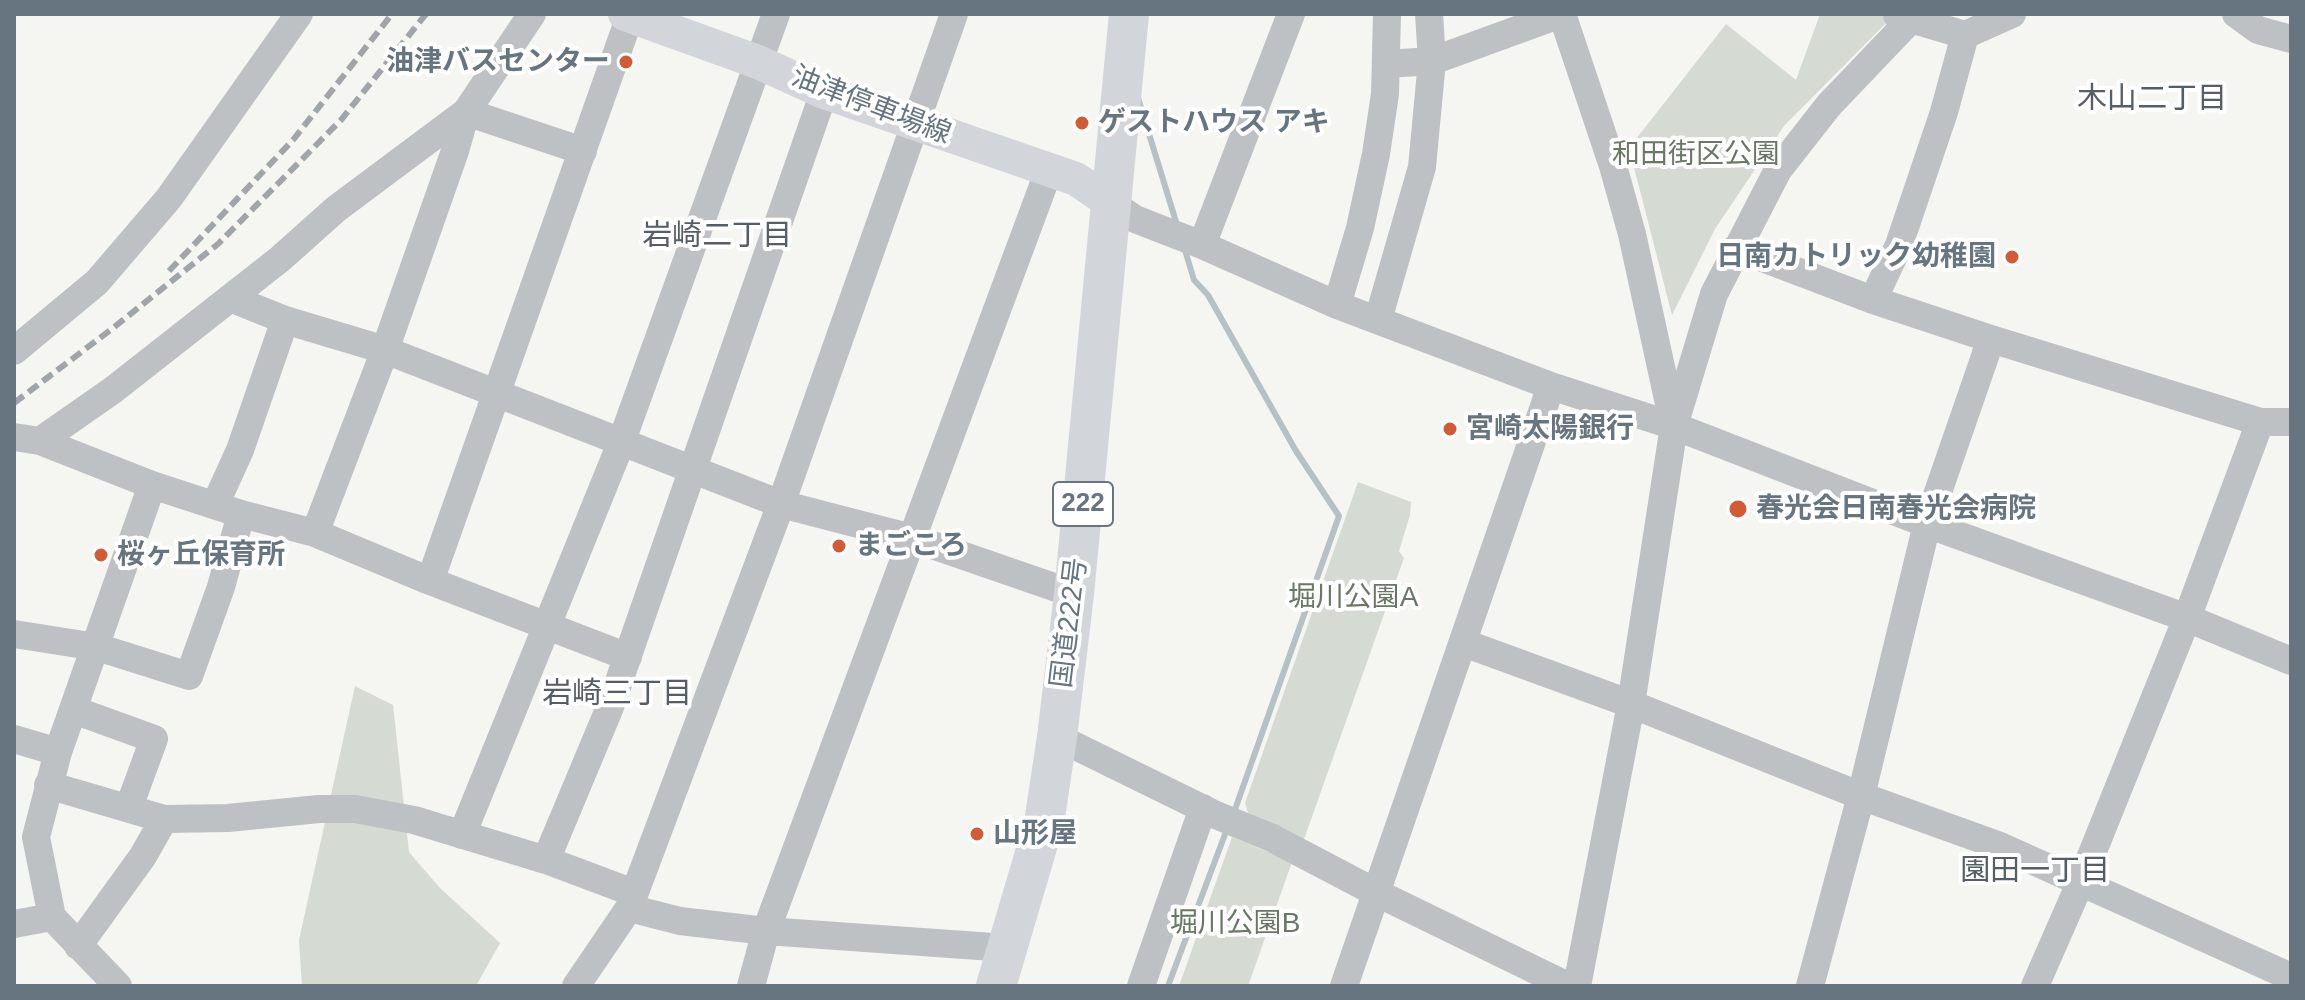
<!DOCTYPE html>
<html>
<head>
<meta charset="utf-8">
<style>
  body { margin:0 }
  #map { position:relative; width:2305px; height:1000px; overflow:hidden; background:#f5f5f2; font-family:Helvetica,sans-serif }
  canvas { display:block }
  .frame { position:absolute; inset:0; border:16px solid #677580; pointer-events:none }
</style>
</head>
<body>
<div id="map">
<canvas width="2305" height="1000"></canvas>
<div class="frame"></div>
</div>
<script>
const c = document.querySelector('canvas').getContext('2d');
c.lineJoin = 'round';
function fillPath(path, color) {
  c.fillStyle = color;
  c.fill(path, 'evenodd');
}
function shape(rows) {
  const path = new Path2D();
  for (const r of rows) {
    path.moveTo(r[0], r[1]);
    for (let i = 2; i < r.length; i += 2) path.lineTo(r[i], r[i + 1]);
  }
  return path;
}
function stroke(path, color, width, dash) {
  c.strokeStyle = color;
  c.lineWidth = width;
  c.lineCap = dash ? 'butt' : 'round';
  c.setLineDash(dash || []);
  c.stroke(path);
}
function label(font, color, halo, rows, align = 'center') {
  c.font = font + ' Helvetica,"Noto Sans JP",sans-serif';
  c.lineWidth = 8;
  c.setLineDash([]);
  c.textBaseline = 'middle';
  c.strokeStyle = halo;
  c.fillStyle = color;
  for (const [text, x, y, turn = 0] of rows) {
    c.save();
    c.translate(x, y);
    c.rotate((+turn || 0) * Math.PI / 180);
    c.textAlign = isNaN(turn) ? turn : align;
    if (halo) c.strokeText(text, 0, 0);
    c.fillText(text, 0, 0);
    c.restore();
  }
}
const green = shape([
  [1820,14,1895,14,1784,126,1715,229,1672,315,1629,148,1726,24,1796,80],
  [1358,482,1411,502,1410,515,1399,551,1404,558,1303,842,1248,813,1245,803],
  [355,686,393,705,409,852,440,888,500,943,476,986,302,986,299,940],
  [1232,837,1292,862,1248,986,1179,986]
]);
const stream = shape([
  [1138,98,1177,225],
  [1184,247,1194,280,1208,295,1296,451,1339,516,1233,815],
  [1168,986,1227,829]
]);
const minor = shape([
  [1562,14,1613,166,1632,234,1673,422],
  [2236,14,2258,30,2291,39],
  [1897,15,1965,35,2012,14],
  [1386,64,1432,61,1561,14],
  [466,112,583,151],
  [1113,204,1135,219,1202,245,1337,305,1551,386,1674,426,1927,524,2187,618,2291,661],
  [1202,245,1291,14],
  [1736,248,1873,300,1991,339,2260,422,2291,422],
  [230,298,285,320,385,350,781,504,912,538,1074,594],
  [1873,300,1899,245,1944,112,1965,35],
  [1337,305,1360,228,1376,154,1385,94,1387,14],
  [1378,320,1422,167,1432,61,1429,14],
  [14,351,97,282,169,198,299,14],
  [14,437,40,441,152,485,241,514,315,533,430,581,628,657],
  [40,441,113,390,280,259,336,209,466,112],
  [215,505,240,450,285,320],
  [315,533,385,350,455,151,466,112,532,14],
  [430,581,630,16],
  [14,634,97,647,189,676,221,587,241,514],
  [1464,643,1631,704,1861,796,2000,846,2291,977],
  [74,710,154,739,129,807],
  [1057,737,1216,815,1272,838,1375,892,1568,986],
  [14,739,58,752],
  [48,785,164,819,228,818,319,809,355,809,414,820,546,860,634,893],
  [462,835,621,443,776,14],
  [546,860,610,707,824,92],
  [629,908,680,921,766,931,1007,948],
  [14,924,52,917],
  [78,946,143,856,164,819],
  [118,986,52,917,36,837,58,752,152,485],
  [576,986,629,908,781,504,954,14],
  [751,986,766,931,1049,170],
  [1141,986,1203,808],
  [1344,986,1551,386],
  [1577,986,1631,704,1674,426,1714,294,1778,170,1829,105,1916,14],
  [1810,986,1861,796,1927,524,1991,339],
  [2035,986,2081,881,2187,618,2260,422]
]);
const major = shape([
  [625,14,758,62,824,92,1076,179,1113,204]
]);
const highway = shape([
  [996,986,1044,823,1057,737,1074,594,1129,14]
]);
const rail = shape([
  [169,271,293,140,392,14],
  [14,403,113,328,218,244,341,120,426,14]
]);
const markers = [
  [626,62,8,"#d25b36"],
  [1082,123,8,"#d25b36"],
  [2012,257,8,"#d25b36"],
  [1450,429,8,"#d25b36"],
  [1738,509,10,"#d25b36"],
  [839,546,8,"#d25b36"],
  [101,555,8,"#d25b36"],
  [977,834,8,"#d25b36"]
];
const shields = [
  [1083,504,60]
];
const shieldNames = [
  ["222",1083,504]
];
const poiNames = [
  ["油津バスセンター",610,62,"right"],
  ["ゲストハウス アキ",1098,123],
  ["日南カトリック幼稚園",1996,257,"right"],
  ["宮崎太陽銀行",1466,429],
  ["春光会日南春光会病院",1756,509],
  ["まごころ",855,546],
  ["桜ヶ丘保育所",117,555],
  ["山形屋",993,834]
];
const streetNames = [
  ["油津停車場線",871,106,21],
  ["国道222号",1070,623,-83]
];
const parkNames = [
  ["和田街区公園",1696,155],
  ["堀川公園A",1353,598],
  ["堀川公園B",1235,924]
];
const neighbourhoodNames = [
  ["木山二丁目",2152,100],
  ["岩崎二丁目",717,237],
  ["岩崎三丁目",617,695],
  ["園田一丁目",2035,872]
];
fillPath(green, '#d5dad2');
stroke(stream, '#b6c1c5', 6);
stroke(minor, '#bdc1c4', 28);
stroke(major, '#d2d6da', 34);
stroke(highway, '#d2d6da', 40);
stroke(rail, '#9fa5a9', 6, [12, 6]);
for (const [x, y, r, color] of markers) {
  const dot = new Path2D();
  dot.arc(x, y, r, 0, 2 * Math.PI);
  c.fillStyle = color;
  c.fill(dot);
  stroke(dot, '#fff', 3);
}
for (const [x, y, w] of shields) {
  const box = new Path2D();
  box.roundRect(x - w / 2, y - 22, w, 44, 6);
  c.fillStyle = '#fff';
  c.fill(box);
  stroke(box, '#677580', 2);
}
label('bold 26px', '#677580', null, shieldNames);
label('bold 28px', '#677580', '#fff', poiNames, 'left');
label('28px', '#677580', '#fff', streetNames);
label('28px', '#697865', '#fff', parkNames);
label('30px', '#545e66', '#fff', neighbourhoodNames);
</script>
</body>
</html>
